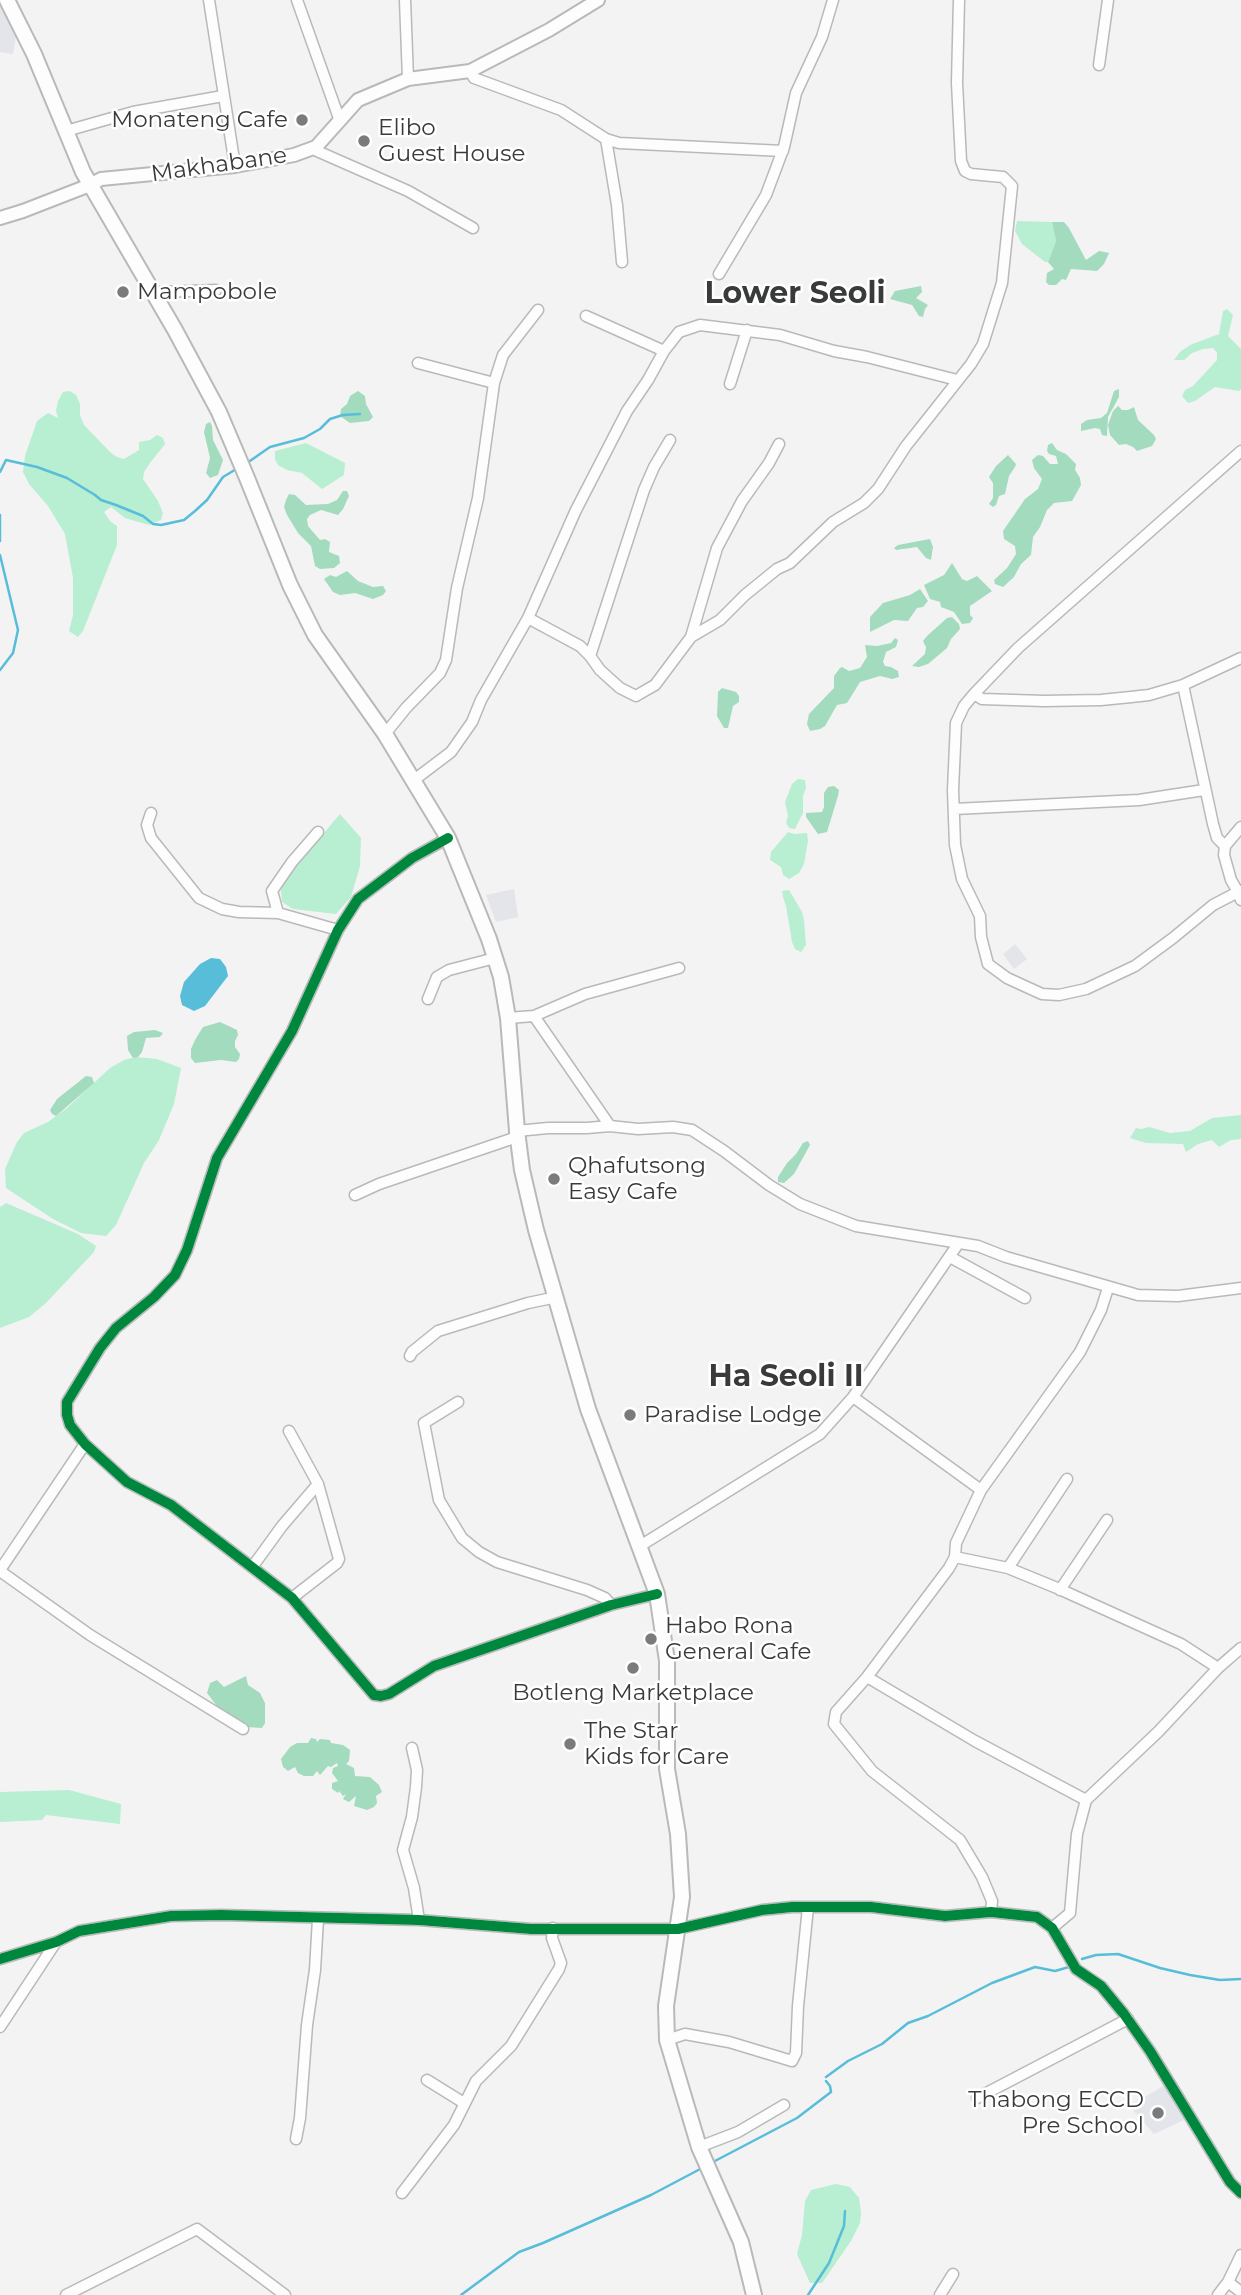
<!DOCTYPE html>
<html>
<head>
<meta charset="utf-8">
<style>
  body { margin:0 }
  canvas { display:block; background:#f3f3f4 }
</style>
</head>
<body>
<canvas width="1241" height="2295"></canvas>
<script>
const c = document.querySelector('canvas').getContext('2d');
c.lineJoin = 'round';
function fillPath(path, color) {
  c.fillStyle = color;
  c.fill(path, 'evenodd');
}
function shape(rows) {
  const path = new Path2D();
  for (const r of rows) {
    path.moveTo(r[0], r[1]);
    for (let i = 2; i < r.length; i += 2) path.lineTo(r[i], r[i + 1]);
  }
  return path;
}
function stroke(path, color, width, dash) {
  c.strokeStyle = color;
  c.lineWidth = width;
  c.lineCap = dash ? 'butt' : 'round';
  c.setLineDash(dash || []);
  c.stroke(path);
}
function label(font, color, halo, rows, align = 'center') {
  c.font = font + ' Montserrat,sans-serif';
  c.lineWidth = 5;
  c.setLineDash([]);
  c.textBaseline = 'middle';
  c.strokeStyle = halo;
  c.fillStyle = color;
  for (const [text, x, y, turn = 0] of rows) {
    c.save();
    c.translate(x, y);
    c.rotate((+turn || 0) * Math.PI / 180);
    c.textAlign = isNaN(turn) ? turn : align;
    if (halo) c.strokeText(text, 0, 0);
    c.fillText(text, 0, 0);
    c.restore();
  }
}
const built = shape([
  [0,6,7,7,17,30,13,54,0,52],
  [514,889,518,917,496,922,486,895],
  [1015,944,1027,959,1014,969,1003,954],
  [1165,2085,1184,2120,1154,2134,1129,2106]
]);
const green = shape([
  [1017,221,1052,222,1056,241,1048,262,1045,262,1022,244,1015,231],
  [1227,309,1233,315,1228,336,1241,349,1241,389,1239,391,1215,387,1195,401,1188,403,1182,396,1185,390,1193,386,1217,360,1217,353,1213,348,1203,349,1192,353,1184,360,1174,360,1180,352,1190,345,1219,334,1223,311],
  [70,391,76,395,80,404,80,415,84,425,111,453,117,457,124,459,139,450,139,442,150,440,157,435,163,438,165,444,150,463,144,472,143,479,158,501,163,513,161,520,149,525,125,518,111,507,104,512,110,521,117,526,117,545,83,631,78,637,69,631,73,615,73,578,65,534,48,506,29,484,23,472,25,456,37,421,48,413,58,418,56,411,58,401,63,392],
  [306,443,345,463,344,475,322,489,302,473,287,470,278,465,275,459,275,451],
  [798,779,805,780,806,788,803,796,803,813,795,829,789,828,786,822,788,816,785,802,792,784],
  [340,814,361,838,360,866,351,897,336,914,293,909,282,902,281,890,287,877],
  [788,832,794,834,807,833,808,841,804,864,799,873,789,879,783,875,781,867,770,860,771,852],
  [789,890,802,912,804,920,806,945,801,952,795,949,792,942,786,906,783,897,782,891],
  [136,1057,157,1059,181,1068,174,1104,159,1140,144,1163,116,1225,106,1236,81,1233,53,1219,6,1188,5,1169,17,1142,24,1133,48,1122,67,1108,110,1068,124,1060],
  [1241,1115,1241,1139,1231,1140,1219,1147,1212,1140,1198,1144,1186,1152,1183,1144,1146,1143,1130,1138,1136,1128,1141,1129,1149,1127,1170,1133,1190,1131,1212,1118],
  [6,1203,78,1234,96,1246,94,1252,46,1303,29,1317,0,1328,0,1207],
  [69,1790,121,1804,120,1824,46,1815,42,1820,0,1822,0,1792],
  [836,2184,850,2187,859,2198,861,2213,860,2223,851,2241,822,2283,810,2283,797,2254,802,2235,805,2201,811,2190]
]);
const forest = shape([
  [1052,222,1064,222,1069,228,1086,260,1099,251,1109,253,1104,264,1097,271,1071,269,1066,280,1062,279,1056,285,1049,285,1046,282,1047,273,1054,269,1048,262,1056,241],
  [921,286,922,292,916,298,928,305,925,309,923,317,919,316,912,305,890,299,895,291],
  [1119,389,1119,397,1108,417,1107,436,1102,435,1100,429,1095,428,1081,431,1081,424,1087,420,1101,418,1107,413,1114,391],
  [358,391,365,396,366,404,373,417,369,421,350,423,340,416,341,409,347,404,350,396],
  [1118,406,1122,410,1128,410,1134,407,1138,420,1154,435,1156,439,1152,446,1137,451,1133,447,1126,444,1119,445,1110,435,1108,425,1113,411],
  [210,422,212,426,213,440,223,460,218,475,210,478,206,473,210,458,204,432,206,424],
  [1052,443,1057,450,1066,454,1076,464,1075,470,1080,478,1081,485,1072,501,1054,503,1047,510,1040,527,1033,537,1031,555,1021,564,1014,577,1003,587,995,584,994,580,1007,568,1016,554,1015,546,1004,539,1003,531,1025,499,1038,489,1042,479,1034,468,1032,460,1038,455,1043,456,1050,464,1058,464,1056,456,1049,454,1047,451,1048,445],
  [1008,455,1016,464,1015,467,1009,476,1005,494,999,496,996,505,993,507,989,504,993,498,993,483,989,477,996,466],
  [343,491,347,491,349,496,343,509,338,515,321,510,310,515,307,519,308,526,320,540,325,539,330,542,329,552,339,556,340,563,334,568,320,569,315,566,311,546,298,533,287,515,284,507,286,500,289,494,295,495,306,505,328,504,337,500],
  [930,539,933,547,931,560,926,558,917,547,896,550,894,548,898,545],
  [952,563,962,579,967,581,977,576,992,591,970,606,970,615,973,618,970,623,962,624,954,612,941,607,940,602,930,599,924,585,944,575],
  [347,571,358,581,373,587,383,586,386,591,383,595,373,599,355,593,340,595,333,592,324,579,330,575,336,577],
  [920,589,928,601,923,607,917,608,908,621,894,620,870,632,870,617,883,603,910,595],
  [952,617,959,624,960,629,951,639,947,648,928,664,919,667,912,666,925,654,926,647,923,641,927,636,947,618],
  [895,638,898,640,896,647,886,652,883,662,885,666,891,667,898,671,899,677,892,679,880,676,860,682,847,703,837,705,825,726,820,729,810,731,807,724,809,714,834,688,834,676,840,668,842,667,849,671,860,668,867,657,865,645,877,646,891,643],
  [722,688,736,692,739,696,739,702,733,706,728,728,724,728,717,716,718,692],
  [834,786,839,790,838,796,827,832,818,834,806,817,806,813,822,812,824,807,824,793,828,787],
  [220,1022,237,1030,238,1035,235,1041,235,1047,240,1054,239,1059,236,1062,221,1060,195,1063,191,1058,191,1049,195,1040,203,1027],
  [155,1030,163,1033,160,1037,146,1038,142,1052,138,1057,133,1058,128,1050,127,1036,134,1032],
  [86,1076,92,1077,94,1083,56,1116,52,1114,50,1110,57,1099],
  [808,1141,810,1145,794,1174,784,1183,778,1182,778,1177,787,1163,796,1154,803,1143],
  [246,1676,248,1685,260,1693,265,1703,265,1723,262,1728,246,1727,220,1710,207,1693,210,1683,217,1680,224,1687],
  [311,1738,316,1739,317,1742,320,1739,330,1740,331,1743,343,1745,350,1750,349,1761,346,1764,354,1768,355,1776,370,1777,379,1785,382,1792,376,1796,377,1803,374,1807,367,1810,354,1806,356,1796,349,1802,343,1799,346,1794,343,1796,339,1791,338,1793,332,1789,332,1783,338,1781,332,1773,333,1768,338,1766,337,1763,331,1767,328,1766,320,1775,317,1771,313,1776,304,1776,298,1773,295,1767,288,1771,283,1767,281,1759,290,1747,297,1743,308,1743]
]);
const water = shape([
  [211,958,220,959,226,967,228,976,205,1006,194,1011,182,1005,180,996,184,982,200,964]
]);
const stream = shape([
  [247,463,270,447,304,438,320,429,330,419,343,415,360,414],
  [0,472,6,460,37,467,67,478,95,495,101,500,116,505,143,516,153,524,161,525,184,520,195,511,207,500,223,477,238,468],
  [0,515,0,541],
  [0,555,18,630,13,653,0,670],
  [1082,1959,1096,1955,1118,1954,1160,1968,1190,1975,1220,1980,1241,1979],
  [826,2077,848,2061,882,2044,908,2023,928,2016,992,1983,1035,1967,1055,1971,1069,1967],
  [713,2162,797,2118,831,2092,830,2086,826,2081],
  [461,2295,519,2252,543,2243,651,2195,704,2167],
  [808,2295,829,2263,844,2226,845,2211]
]);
const minor = shape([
  [209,0,235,166],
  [297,0,340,121],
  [405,0,408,79],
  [1099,65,1108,0],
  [470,71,474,78,561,110,606,139,619,143,783,151],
  [66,131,133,112,223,96],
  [606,139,617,205,622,262],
  [316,147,317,151,408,191,473,228],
  [719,274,766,195,784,147,796,93,822,37,833,0],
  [154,296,162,292,216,290],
  [586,316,664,351],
  [418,363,494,383],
  [730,384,747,330],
  [1241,451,1018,648,974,694,964,706,956,723,953,790,955,845,962,879,980,916,981,937,988,964,1007,978,1042,994,1059,995,1086,989,1135,966,1173,938,1213,905,1238,892,1241,900],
  [528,618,580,646,590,656,600,670,620,688,636,696,641,693,655,685,691,637,720,620,745,595,777,569,790,563,833,522,864,503,878,489,906,446,971,364,983,344,1002,283,1012,186,1003,177,971,174,965,171,961,161,957,83,959,0],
  [691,637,717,548,742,501,769,463,779,444],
  [590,656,644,490,654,467,670,440],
  [1183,685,1213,824,1217,838,1225,846],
  [974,694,982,699,1044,701,1101,700,1131,697,1149,695,1183,685,1241,658],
  [385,734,406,708,440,673,446,660,457,588,478,498,494,383,503,355,538,310],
  [414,780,451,752,472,722,481,700,528,618,576,510,627,411,648,380,664,351,679,332,700,325,780,335,834,351,867,357,957,380],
  [954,809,1139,800,1204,790],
  [151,813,147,825,151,838,199,898,222,909,239,912,278,913,338,930],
  [448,838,412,858,358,899,338,930,292,1031,217,1158,187,1250,175,1275,154,1297,116,1328,100,1348,67,1402,67,1415,70,1425,85,1444,127,1482,171,1505,292,1598,374,1695,381,1696,389,1694,434,1666,611,1605,657,1594],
  [1241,891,1238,892,1231,880,1224,855,1225,846,1241,827],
  [278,913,272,891,292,862,318,832],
  [428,999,437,977,449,970,495,958],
  [534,1016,585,994,679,968],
  [508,1018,534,1016,610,1126,638,1129,673,1127,692,1130,724,1151,769,1185,800,1204,856,1226,978,1246,1006,1257,1138,1295,1178,1296,1241,1288],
  [517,1131,548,1128,587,1128,610,1126],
  [355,1195,379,1184,517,1137],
  [950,1257,1025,1298],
  [410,1356,412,1352,438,1331,528,1303,557,1297],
  [853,1397,981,1490],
  [458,1402,424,1423,439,1500,462,1538,479,1552,497,1562,587,1590,605,1598,611,1605],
  [640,1546,820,1434,853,1397,958,1244],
  [955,1557,1008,1568,1057,1588,1181,1644,1218,1668],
  [253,1566,282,1526,318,1484,289,1431],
  [1008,1568,1067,1479],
  [0,1570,85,1444],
  [0,1571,90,1635,243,1729],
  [1060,1590,1107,1520],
  [292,1598,337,1563,339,1559,318,1484],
  [867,1677,975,1741,1086,1800],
  [412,1748,417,1770,416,1787,412,1817,403,1850,414,1888,419,1920],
  [991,1912,992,1901,982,1877,960,1840,872,1771,834,1724,836,1712,867,1677,949,1568,955,1557,956,1543,981,1490,1080,1352,1101,1310,1108,1288],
  [1052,1928,1070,1913,1077,1834,1086,1800,1158,1732,1218,1668,1241,1648],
  [0,1959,56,1942,79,1931,171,1916,221,1915,419,1920,531,1929,678,1929,762,1910,792,1907,871,1907,945,1916,991,1912,1037,1917,1052,1928,1076,1969,1101,1986,1124,2014,1150,2051,1230,2182,1241,2193],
  [0,2027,56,1942],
  [667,2040,685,2034,729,2042,792,2061,796,2053,798,2006,808,1907],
  [427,2080,464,2103],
  [977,2098,1128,2019],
  [296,2139,300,2118,307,2025,315,1970,318,1919],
  [699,2147,738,2132,784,2105],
  [402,2193,454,2125,476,2081,511,2046,559,1969,561,1963,552,1938,553,1928],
  [1228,2282,1241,2292],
  [66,2295,197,2229,285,2295],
  [940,2295,953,2274],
  [1218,2295,1228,2282,1241,2255]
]);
const tertiary = shape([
  [0,218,23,211,90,185,101,179,235,166,294,155,316,147,358,100,408,79,470,71,549,30,598,0]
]);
const secondary = shape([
  [7,0,34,54,83,172,175,330,219,412,247,478,290,585,315,635,385,734,448,838,489,939,501,977,508,1018,517,1131,522,1170,536,1230,588,1409,657,1594,667,1661,667,1769,678,1834,682,1897,666,2006,667,2040,699,2147,741,2242,754,2295]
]);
const cycleway = shape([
  [448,838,412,858,358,899,338,930,292,1031,217,1158,187,1250,175,1275,154,1297,116,1328,100,1348,67,1402,67,1415,70,1425,85,1444,127,1482,171,1505,292,1598,374,1695,381,1696,389,1694,434,1666,611,1605,657,1594],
  [0,1959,56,1942,79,1931,171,1916,221,1915,419,1920,531,1929,678,1929,762,1910,792,1907,871,1907,945,1916,991,1912,1037,1917,1052,1928,1076,1969,1101,1986,1124,2014,1150,2051,1230,2182,1241,2193]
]);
const markers = [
  [302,120,7,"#7a7b7b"],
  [364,141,7,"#7a7b7b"],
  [123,292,7,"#7a7b7b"],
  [554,1179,7,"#7a7b7b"],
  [630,1415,7,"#7a7b7b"],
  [651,1639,7,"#7a7b7b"],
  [633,1668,7,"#7a7b7b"],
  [570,1744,7,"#7a7b7b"],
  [1158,2113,7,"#7a7b7b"]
];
const poiNames = [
  ["Monateng Cafe",288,120,"right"],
  ["Elibo",378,128],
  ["Guest House",378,154],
  ["Mampobole",137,292],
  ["Qhafutsong",568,1166],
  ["Easy Cafe",568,1192],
  ["Paradise Lodge",644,1415],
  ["Habo Rona",665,1626],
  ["General Cafe",665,1652],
  ["Botleng Marketplace",633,1693,"center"],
  ["The Star",584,1731],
  ["Kids for Care",584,1757],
  ["Thabong ECCD",1144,2100,"right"],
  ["Pre School",1144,2126,"right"]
];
const streetNames = [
  ["Makhabane",219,165,-8]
];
const districtNames = [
  ["Lower Seoli",795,294],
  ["Ha Seoli II",786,1377]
];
fillPath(built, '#e4e5ea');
fillPath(green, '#b8eed1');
fillPath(forest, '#a3dbbf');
fillPath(water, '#57bdd9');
stroke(stream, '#57bdd9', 2.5);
stroke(minor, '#b9b9ba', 13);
stroke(tertiary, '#b9b9ba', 16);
stroke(secondary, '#b9b9ba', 18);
stroke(minor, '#fdfdfd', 10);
stroke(tertiary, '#fdfdfd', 12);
stroke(secondary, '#fdfdfd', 14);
stroke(cycleway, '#00873e', 10);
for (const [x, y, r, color] of markers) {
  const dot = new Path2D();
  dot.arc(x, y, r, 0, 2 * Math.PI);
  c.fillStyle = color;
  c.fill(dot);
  stroke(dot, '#fff', 2.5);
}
label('23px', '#393a3a', '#fff', poiNames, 'left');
label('23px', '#393a3a', '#fff', streetNames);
label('bold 30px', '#393a3a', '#fff', districtNames);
</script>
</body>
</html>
